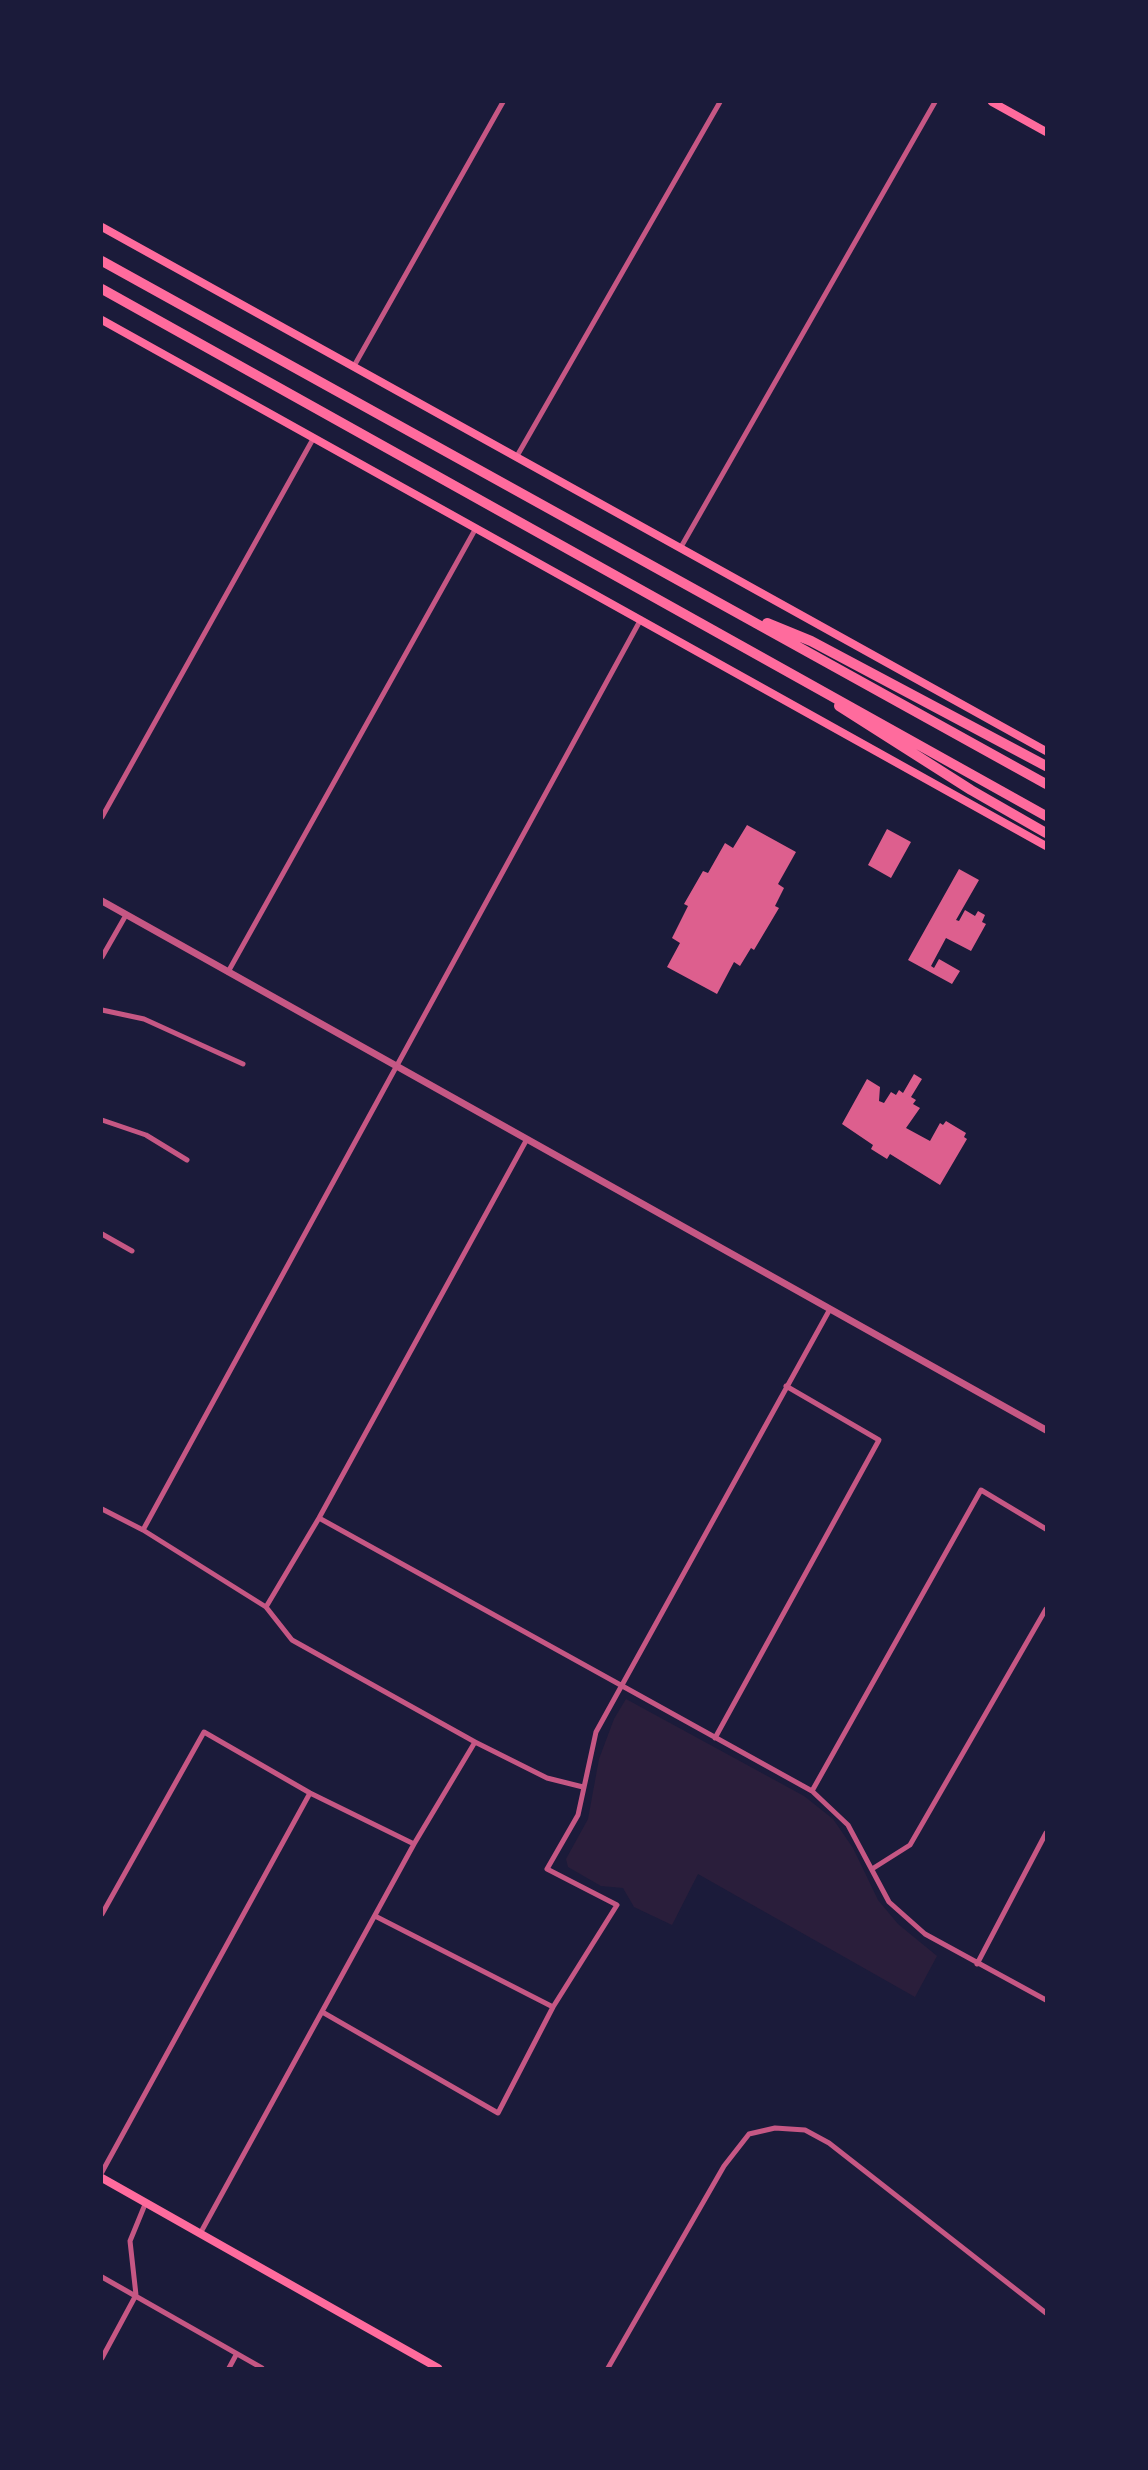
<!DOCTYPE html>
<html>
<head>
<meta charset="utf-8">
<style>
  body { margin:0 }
  #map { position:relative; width:1148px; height:2470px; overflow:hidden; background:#1b1b3a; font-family:"Varela Round",sans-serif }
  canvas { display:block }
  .frame { position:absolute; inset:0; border:103px solid #1b1b3a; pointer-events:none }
</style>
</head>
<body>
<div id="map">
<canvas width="1148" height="2470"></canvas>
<div class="frame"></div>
</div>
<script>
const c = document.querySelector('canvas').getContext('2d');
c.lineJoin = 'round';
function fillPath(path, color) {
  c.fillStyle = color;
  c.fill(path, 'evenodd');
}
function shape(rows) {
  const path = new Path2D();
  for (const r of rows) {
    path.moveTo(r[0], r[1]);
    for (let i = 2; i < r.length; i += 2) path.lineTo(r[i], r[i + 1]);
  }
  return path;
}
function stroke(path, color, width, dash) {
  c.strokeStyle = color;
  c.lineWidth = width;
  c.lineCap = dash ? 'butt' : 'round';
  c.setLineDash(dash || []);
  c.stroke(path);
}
const green = shape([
  [626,1699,804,1796,833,1819,853,1848,878,1900,898,1924,937,1956,915,1997,698,1874,672,1925,634,1907,623,1888,601,1886,568,1867,566,1859,588,1819,599,1759,614,1719]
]);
const building = shape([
  [747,825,796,852,778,884,784,888,775,906,779,908,754,950,751,948,740,966,734,962,717,994,667,967,680,943,672,938,688,906,684,904,703,871,708,873,725,843,733,848],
  [887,829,911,842,891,878,868,865],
  [959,869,979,880,956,920,959,921,965,910,975,916,978,911,985,915,982,922,986,924,971,951,946,938,931,966,934,968,939,959,960,971,952,984,908,960],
  [914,1074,922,1079,911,1097,916,1100,913,1104,920,1108,906,1128,930,1141,940,1123,943,1125,946,1121,966,1133,964,1137,967,1139,940,1185,890,1154,887,1159,871,1149,873,1145,842,1124,867,1079,880,1087,879,1101,884,1103,891,1092,896,1095,899,1090,903,1093]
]);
const minor = shape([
  [354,366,503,102],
  [517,456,720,102],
  [681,547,935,102],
  [102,817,313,439],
  [102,957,126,915],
  [228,972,476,528],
  [102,1010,144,1019,243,1064],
  [102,1120,146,1135,187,1160],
  [102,1234,132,1251],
  [102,1509,143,1530,266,1607,292,1640,475,1742,547,1778,583,1787],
  [319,1518,812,1791,848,1825,889,1902,925,1934,1046,2000],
  [143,1530,641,619],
  [266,1607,319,1518,527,1139],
  [715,1738,879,1440,786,1386],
  [812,1791,981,1490,1046,1529],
  [872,1869,910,1845,1046,1609],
  [102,1914,204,1732,310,1793,414,1844],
  [375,1916,553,2007],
  [977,1964,1046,1833],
  [324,2013,498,2113,553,2007,617,1905,547,1869,578,1815,596,1732,830,1309],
  [102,2172,310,1793],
  [201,2232,414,1844,475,1742],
  [102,2277,262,2368],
  [102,2358,136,2295,130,2241,146,2202],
  [229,2368,236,2355],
  [608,2368,724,2166,749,2134,775,2128,805,2130,829,2143,1046,2313]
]);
const tertiary = shape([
  [102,901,1046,1430]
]);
const secondary = shape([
  [992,102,1046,132],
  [102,227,1046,751],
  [102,320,1046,846],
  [102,2178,438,2368]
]);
const motorway = shape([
  [102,261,1046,784],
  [102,289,1046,816],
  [767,623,811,641,1046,766],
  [839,706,971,790,1046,833]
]);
fillPath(green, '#2a1e3b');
fillPath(building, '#dd5f8e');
stroke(minor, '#c65784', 5);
stroke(tertiary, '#c65784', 7);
stroke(secondary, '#ff6b9d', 8);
stroke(motorway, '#ff6b9d', 10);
</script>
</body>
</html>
